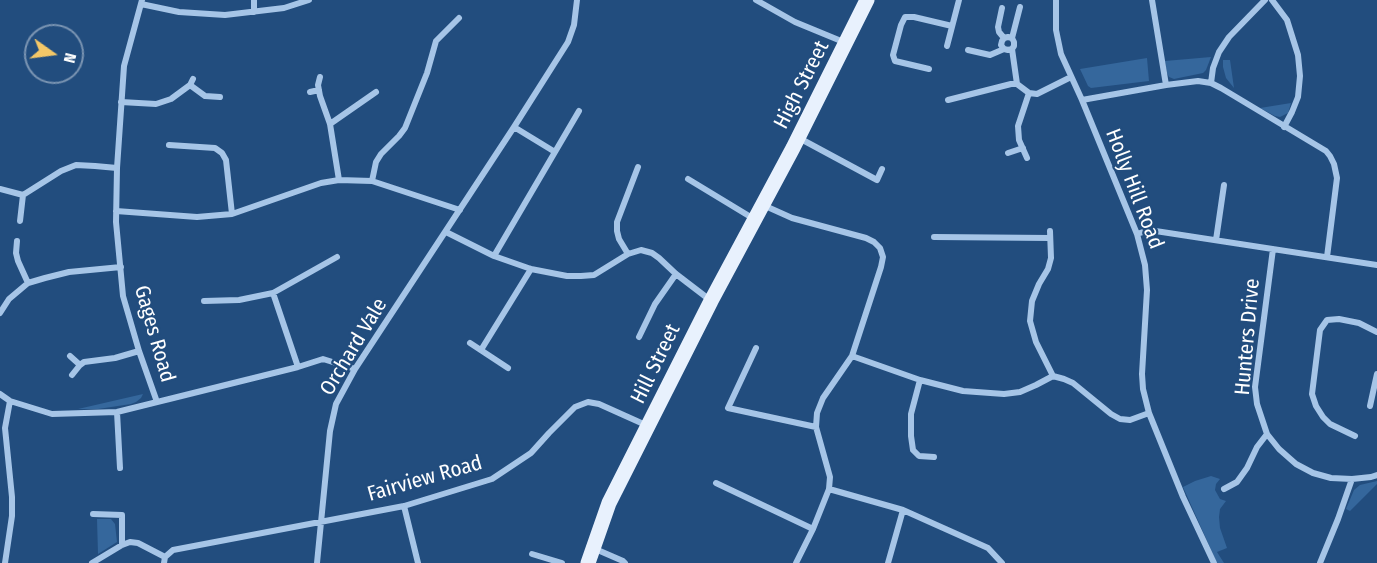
<!DOCTYPE html>
<html>
<head>
<meta charset="utf-8">
<style>
  body { margin:0 }
  #map { position:relative; width:1377px; height:563px; overflow:hidden; background:#224d7e; font-family:"Fira Sans Condensed",sans-serif }
  canvas { display:block }
  .north { position:absolute; left:24px; top:24px; width:60px; height:60px; box-sizing:border-box; background:#224d7e; border:2px solid #7a94b2; border-radius:50%; rotate:104deg; font-size:16px; font-weight:700; line-height:24px; text-align:center; color:#fff }
  .north::after { content:''; display:block; margin:auto; width:21px; height:27px; background:#f3c768; clip-path:polygon(50% 0,100% 100%,50% 72%,0 100%) }
</style>
</head>
<body>
<div id="map">
<canvas width="1377" height="563"></canvas>
<div class="north">N</div>
</div>
<script>
const c = document.querySelector('canvas').getContext('2d');
c.lineJoin = 'round';
function fillPath(path, color) {
  c.fillStyle = color;
  c.fill(path, 'evenodd');
}
function shape(rows) {
  const path = new Path2D();
  for (const r of rows) {
    path.moveTo(r[0], r[1]);
    for (let i = 2; i < r.length; i += 2) path.lineTo(r[i], r[i + 1]);
  }
  return path;
}
function stroke(path, color, width, dash) {
  c.strokeStyle = color;
  c.lineWidth = width;
  c.lineCap = dash ? 'butt' : 'round';
  c.setLineDash(dash || []);
  c.stroke(path);
}
function label(font, color, halo, rows, align = 'center') {
  c.font = font + ' "Fira Sans Condensed",sans-serif';
  c.lineWidth = 4.5;
  c.setLineDash([]);
  c.textBaseline = 'middle';
  c.strokeStyle = halo;
  c.fillStyle = color;
  for (const [text, x, y, turn = 0] of rows) {
    c.save();
    c.translate(x, y);
    c.rotate((+turn || 0) * Math.PI / 180);
    c.textAlign = isNaN(turn) ? turn : align;
    if (halo) c.strokeText(text, 0, 0);
    c.fillText(text, 0, 0);
    c.restore();
  }
}
const green = shape([
  [1211,57,1206,70,1203,73,1174,79,1169,77,1167,73,1165,61],
  [1147,58,1149,81,1091,88,1088,86,1080,69],
  [1223,60,1230,60,1234,88,1226,78,1223,67],
  [1291,103,1288,113,1280,117,1275,116,1260,108],
  [143,394,141,398,136,402,131,404,98,409,78,409],
  [1211,476,1220,479,1216,484,1215,490,1220,499,1226,501,1220,509,1219,517,1220,528,1227,548,1217,552,1224,563,1217,563,1183,487,1195,481],
  [1377,481,1377,484,1350,511,1346,509,1354,490,1360,485],
  [97,519,111,519,115,524,117,542,98,554]
]);
const minor = shape([
  [142,0,124,66,117,168,116,222,123,296,139,351,157,402],
  [254,0,254,12],
  [756,0,795,22,846,43],
  [1056,0,1056,30,1061,54,1082,100,1137,234,1145,265,1147,290,1142,374,1143,389,1149,413,1183,497,1214,563],
  [1152,0,1166,85],
  [1272,0,1287,20,1298,55,1300,76,1298,97,1292,112,1284,127],
  [141,4,179,12,225,15,284,8,309,0],
  [1002,8,998,27,999,32,1004,38],
  [1012,38,1020,7],
  [947,46,959,0],
  [1012,49,1008,50,1004,49,1001,45,1002,41,1004,38,1008,37,1012,38,1014,42,1014,46,1012,49,1017,84],
  [968,50,990,55,1004,49],
  [929,69,895,61,893,55,901,25,905,17,914,17,952,26],
  [320,77,318,85,320,96,330,124,339,180],
  [1211,83,1213,68,1219,52,1229,37,1265,0],
  [190,85,205,96,220,97],
  [310,92,319,90],
  [948,100,1011,84,1017,84,1029,93,1037,94,1071,77],
  [1082,100,1166,85,1198,81,1211,83,1221,88,1326,151,1330,156,1334,164,1337,178,1327,257],
  [121,102,156,104,171,99,190,85,193,79],
  [330,124,376,92],
  [514,127,555,152],
  [799,138,877,180,882,169],
  [169,145,215,148,222,153,226,160,232,214],
  [1008,153,1023,148],
  [1027,158,1019,140,1018,126,1029,93],
  [688,179,754,219],
  [372,181,376,162,381,154,399,136,405,128,427,73,436,41,459,18],
  [0,189,23,195,61,171,76,165,95,166,117,168],
  [763,205,792,218,866,238,874,242,880,248,883,257,881,267,852,356,823,398,817,413,816,427,830,477,829,489,813,529,796,563],
  [116,211,197,217,232,214,321,183,339,180,372,181,460,210],
  [20,221,23,195],
  [1050,231,1051,258,1048,269,1039,284,1032,301,1030,321,1036,342,1053,376],
  [446,232,494,256,531,269,567,276,581,276,594,275,628,254,641,250,652,253,659,258,676,274,710,300],
  [1137,234,1149,230,1377,265],
  [934,237,1050,238],
  [1216,240,1224,185],
  [17,241,16,253,18,261,28,283],
  [1273,249,1255,387,1257,404,1267,434,1279,449,1296,464,1313,473,1331,478,1352,479,1371,477,1377,475],
  [628,254,619,239,617,231,617,222,638,167],
  [494,256,579,111],
  [204,301,239,300,273,293],
  [0,313,9,299,28,283,45,278,69,272,121,267],
  [639,337,655,304,676,274],
  [470,343,508,368],
  [756,348,728,408,816,427],
  [481,350,531,269],
  [70,356,80,365],
  [852,356,920,380,963,391,1004,394,1020,392,1036,385,1053,376,1064,379,1073,383,1111,414,1120,419,1130,420,1149,413],
  [298,367,273,293,337,257],
  [72,375,80,365,84,362,115,358,139,351],
  [920,380,911,414,911,436,913,450,919,456,934,457],
  [0,394,10,401,52,414,117,412,298,367,323,359,355,369],
  [1370,406,1377,374],
  [117,412,120,468],
  [1355,436,1330,424,1323,417,1316,406,1312,394,1320,330,1327,320,1339,319,1359,323,1377,332],
  [716,483,813,529],
  [829,489,903,510,988,548,1002,563],
  [1224,489,1237,482,1247,468,1257,447,1267,434],
  [404,506,418,563],
  [93,514,122,515,122,545],
  [593,548,623,561,625,563],
  [532,554,562,563],
  [5,563,12,516,12,497,5,428,10,401],
  [92,563,122,545,130,542,138,543,165,557],
  [164,563,165,557,173,550,404,506,492,479,531,453,549,433,575,407,588,402,599,404,648,426],
  [317,563,330,431,336,404,355,369,514,127,568,42,574,25,577,0],
  [888,563,903,510],
  [1320,563,1338,519,1352,479]
]);
const primary = shape([
  [588,563,609,503,711,301,793,148,867,0]
]);
const streetNames = [
  ["High Street",802,85,-63],
  ["Holly Hill Road",1134,189,69],
  ["Gages Road",154,334,74],
  ["Hunters Drive",1248,337,-85],
  ["Orchard Vale",354,347,-59],
  ["Hill Street",656,364,-64],
  ["Fairview Road",425,479,-16]
];
fillPath(green, '#35679c');
stroke(minor, '#a6c5e7', 6);
stroke(primary, '#e8f1fd', 15);
label('21px', '#fff', '#224d7e', streetNames);
</script>
</body>
</html>
